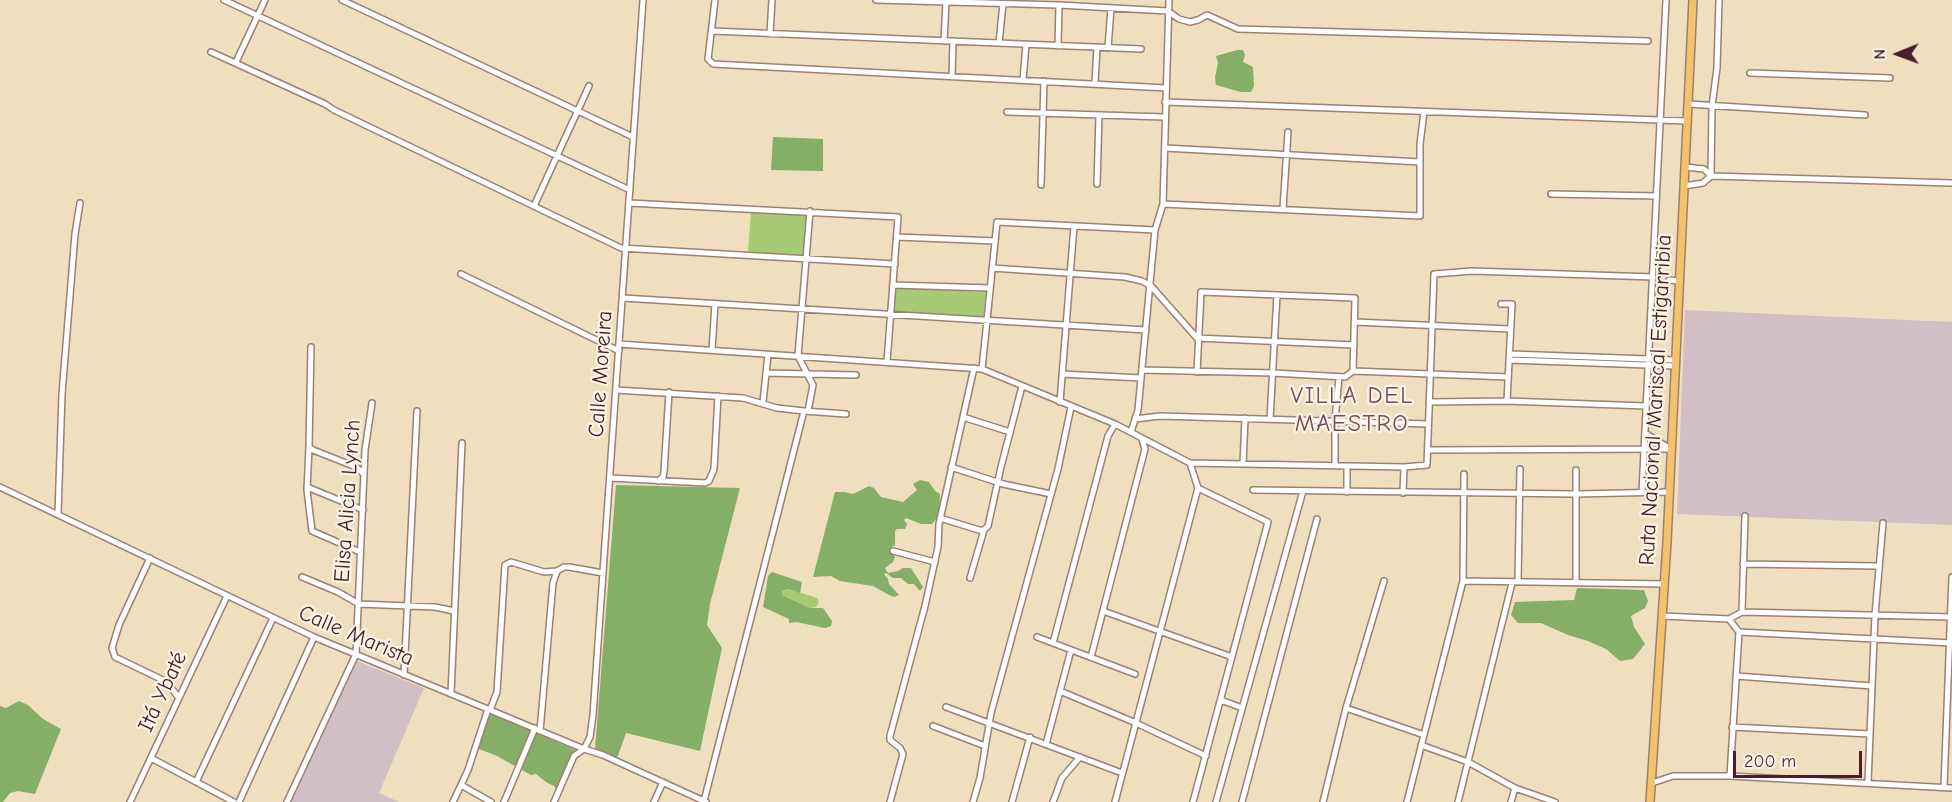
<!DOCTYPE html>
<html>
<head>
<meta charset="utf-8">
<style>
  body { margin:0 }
  #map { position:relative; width:1952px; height:802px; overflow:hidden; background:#f0dfbe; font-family:"Comic Neue",sans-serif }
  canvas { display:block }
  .north { position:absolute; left:1868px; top:24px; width:60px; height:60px; -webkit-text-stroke:4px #fcf5e5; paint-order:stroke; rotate:269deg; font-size:16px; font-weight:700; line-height:24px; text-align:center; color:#4a1f2b }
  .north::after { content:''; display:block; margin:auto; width:21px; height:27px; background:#4a1f2b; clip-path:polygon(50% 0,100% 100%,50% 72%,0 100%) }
  .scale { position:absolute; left:1733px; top:751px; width:129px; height:27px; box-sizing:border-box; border:3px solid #4a1f2b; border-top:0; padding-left:8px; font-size:18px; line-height:21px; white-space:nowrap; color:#4a1f2b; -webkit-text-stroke:4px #fcf5e5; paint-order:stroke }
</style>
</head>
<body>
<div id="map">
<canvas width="1952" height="802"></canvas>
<div class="north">N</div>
<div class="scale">200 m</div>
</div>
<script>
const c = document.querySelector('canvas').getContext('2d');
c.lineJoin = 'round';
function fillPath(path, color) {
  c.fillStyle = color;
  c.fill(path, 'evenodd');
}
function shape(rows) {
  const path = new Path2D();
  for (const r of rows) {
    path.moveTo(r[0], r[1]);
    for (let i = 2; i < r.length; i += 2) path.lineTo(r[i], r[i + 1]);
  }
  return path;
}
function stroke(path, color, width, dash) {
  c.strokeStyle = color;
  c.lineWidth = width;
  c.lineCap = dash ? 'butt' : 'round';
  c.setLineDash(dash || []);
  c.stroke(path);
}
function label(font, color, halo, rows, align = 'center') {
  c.font = font + ' "Comic Neue",sans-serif';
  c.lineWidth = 4.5;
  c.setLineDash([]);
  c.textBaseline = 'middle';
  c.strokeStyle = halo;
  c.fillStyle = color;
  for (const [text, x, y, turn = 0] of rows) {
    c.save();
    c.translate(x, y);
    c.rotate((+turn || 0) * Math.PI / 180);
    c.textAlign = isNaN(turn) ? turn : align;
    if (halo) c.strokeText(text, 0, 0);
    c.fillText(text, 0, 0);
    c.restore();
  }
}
const industrial = shape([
  [1685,310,1952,322,1952,525,1677,514],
  [352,659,424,688,379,793,399,802,287,802]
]);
const green = shape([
  [751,211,807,213,803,255,748,252],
  [896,288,986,292,984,317,894,311],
  [789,589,817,598,819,602,816,607,810,608,783,597,782,591]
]);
const forest = shape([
  [1237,50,1243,50,1245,55,1243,62,1253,67,1254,86,1251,92,1241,92,1216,85,1215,77,1218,63,1216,56],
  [773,137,823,139,823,171,771,170],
  [920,480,929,482,935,491,940,494,939,515,932,524,921,524,906,518,904,520,907,524,905,529,897,529,895,531,895,545,890,548,895,557,893,562,885,568,888,573,898,571,903,568,911,568,923,587,921,590,919,590,914,584,908,584,901,578,893,578,886,573,884,574,888,579,889,584,899,595,894,597,889,595,873,586,840,581,831,576,813,577,835,492,845,492,853,494,869,486,874,488,881,497,903,502,917,490,913,484],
  [616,485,740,488,710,604,707,625,722,648,700,751,626,733,616,761,595,749],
  [772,572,802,582,800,593,789,589,782,591,783,596,810,608,823,608,832,621,831,626,825,628,796,622,789,623,789,619,763,607,768,576],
  [1577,588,1644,590,1648,601,1645,608,1631,616,1634,627,1645,644,1633,659,1620,661,1606,649,1588,641,1568,635,1541,623,1518,623,1511,615,1515,602,1574,600],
  [19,701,28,705,43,719,61,729,35,794,18,791,10,793,3,802,0,802,0,706,6,708],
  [488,711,575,750,557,791,554,786,546,782,536,774,531,775,497,756,474,747]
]);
const minor = shape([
  [224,0,630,190],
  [342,0,633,137],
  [715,0,708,59,713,64,1166,88],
  [876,0,1059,5,1168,11,1179,19,1190,22,1198,20,1207,15,1238,29,1648,41],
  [712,31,1141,49],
  [770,34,772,0],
  [944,41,946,2],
  [999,43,1003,4],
  [1058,46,1059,5],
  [1108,48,1111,8],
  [211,52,325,104,334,110,621,248,895,264],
  [236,62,265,0],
  [1750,73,1890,78],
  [952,76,953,41],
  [1023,80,1026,44],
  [1095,83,1097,47],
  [1165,102,1687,121],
  [1688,104,1865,115],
  [1007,112,1164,117],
  [1165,148,1420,162],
  [1685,167,1704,169,1711,176,1952,183],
  [1097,184,1099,115],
  [1041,185,1044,81],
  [1684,186,1703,183,1711,176,1712,106,1717,68,1719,0],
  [1551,194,1656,196],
  [629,203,898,217,887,362],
  [1163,204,1420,216,1420,144,1424,112],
  [534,206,589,86],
  [1283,209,1288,132],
  [897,237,995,241],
  [992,268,1125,277,1142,281,1151,286,1197,338,1354,345],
  [461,274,619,351],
  [1669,280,1679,281],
  [893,285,990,288],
  [623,298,1146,330],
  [1501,304,1512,304,1507,401],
  [1355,322,1510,329],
  [619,344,982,369,1115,424,1190,463,1404,467,1427,465,1434,274,1472,271,1653,277],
  [311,347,309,447,313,450,356,467,364,474],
  [712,350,715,304],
  [1511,354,1675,360],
  [1510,360,1675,366],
  [982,369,997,222,1155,230],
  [1142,370,1273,373,1345,377,1353,371,1508,377],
  [1197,372,1201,292,1355,298,1353,371],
  [766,373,856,375],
  [1062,374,1141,378],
  [616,390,743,398,777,408,804,411],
  [763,402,768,355],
  [1060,402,1074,226],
  [1430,402,1507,401,1646,406],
  [808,411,813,385,798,356,810,211],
  [963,417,1010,432],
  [1135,419,1160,416,1428,424],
  [1270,419,1277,295],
  [1131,432,1138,410,1155,230,1163,204,1169,0],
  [1645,433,1669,448],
  [309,447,307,490,312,531,360,552],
  [1428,450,1670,449],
  [1243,464,1245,418],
  [1335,465,1335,420,1339,377],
  [1347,466,1347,492],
  [951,467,1003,484,1051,494],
  [611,478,705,483,709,481,714,469,718,396],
  [658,481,663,477,664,472,669,392],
  [0,487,314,637,584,749,603,755,706,802],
  [307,487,363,510],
  [1253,490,1576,494,1669,492],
  [1642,492,1666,0],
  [1403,493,1404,467],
  [58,514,62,394,75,234,80,203],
  [940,518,979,530,984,530,988,526,1001,467,1022,386],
  [893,551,935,562],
  [150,558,119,625,112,648,115,657,167,682,178,697],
  [1743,564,1878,566],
  [302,577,338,592,359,604,435,607,454,611],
  [970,578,984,530],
  [1463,581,1665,584],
  [1518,582,1520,469],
  [1576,583,1576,470],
  [1103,611,1232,657],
  [1742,612,1952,617],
  [1662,616,1729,619,1742,612,1745,516],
  [1729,619,1739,632,1730,776],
  [1739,632,1952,643],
  [1037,637,1135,674],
  [1053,643,1108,436,1115,424],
  [1091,657,1145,449,1142,439],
  [404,675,417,411],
  [1736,676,1872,686],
  [1060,691,1136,723,1206,756],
  [451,694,462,443],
  [1221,700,1242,708],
  [946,707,1122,773],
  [1346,708,1424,735],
  [490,710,497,692,505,565,511,562,544,572,557,571],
  [933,726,985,746],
  [1732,727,1870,734],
  [540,731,553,583,557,571,564,567,569,567,603,573],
  [1046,744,1071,650],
  [1421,745,1468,762,1515,788,1555,802],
  [151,758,234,802],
  [196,782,273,618],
  [1868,782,1875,615,1883,523],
  [1652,783,1673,776,1730,776,1952,788],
  [461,785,491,802],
  [1944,787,1952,577],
  [704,801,804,411,846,414],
  [130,802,227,596],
  [239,802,314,637],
  [287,802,356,654,365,450,372,403],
  [453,802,468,770,488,709],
  [504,802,535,728],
  [554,802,574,756,584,749,590,737,593,715,643,0],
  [654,802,663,782],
  [890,802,903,754,900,748,890,740,890,736,925,606,938,547,939,524,974,368],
  [973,802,980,778,991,713,1058,469,1071,407],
  [1012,802,1030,737],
  [1053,802,1062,778,1080,757],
  [1115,802,1198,488,1190,463],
  [1193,802,1268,522,1198,488],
  [1216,802,1303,491],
  [1242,802,1317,519],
  [1323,802,1346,708,1384,581],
  [1407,802,1463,581,1464,474],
  [1458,802,1512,583],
  [1511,802,1515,788]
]);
const major = shape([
  [1650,802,1667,542,1693,0]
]);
const streetNames = [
  ["Calle Moreira",601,374,-86],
  ["Ruta Nacional Mariscal Estigarribia",1656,400,-87],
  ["Elisa Alicia Lynch",348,501,-86],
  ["Calle Marista",356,636,23],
  ["Itá Ybaté",163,692,-65]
];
const neighbourhoodNames = [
  ["VILLA DEL",1352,396],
  ["MAESTRO",1352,424]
];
fillPath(industrial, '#d2bec5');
fillPath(green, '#a7cb75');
fillPath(forest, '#85af66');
stroke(minor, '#9d7f74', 8);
stroke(major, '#9d7f74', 10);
stroke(minor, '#fff', 5);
stroke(major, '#f3c26a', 7);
label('22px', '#4a1f2b', '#fcf5e5', streetNames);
c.letterSpacing = '1.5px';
label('24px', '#78495b', '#fcf5e5', neighbourhoodNames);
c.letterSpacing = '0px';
</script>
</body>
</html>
